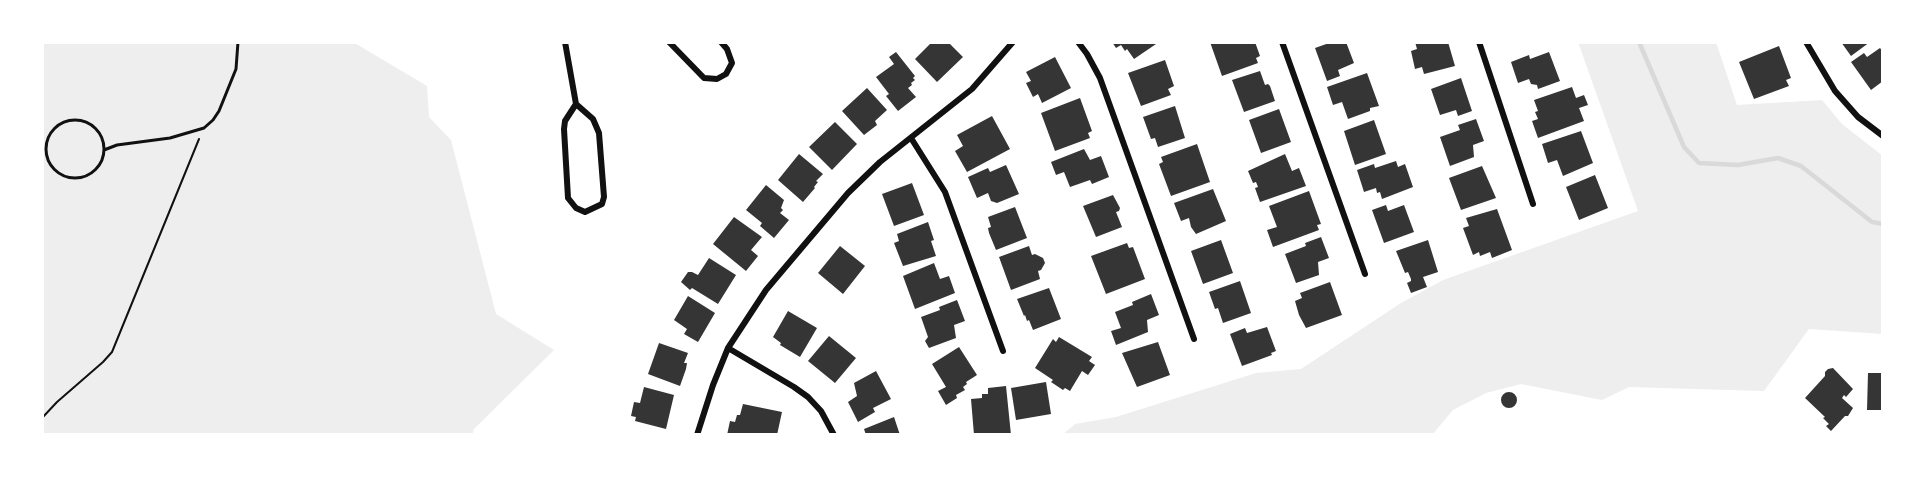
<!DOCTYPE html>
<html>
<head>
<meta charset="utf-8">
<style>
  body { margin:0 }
  #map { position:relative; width:1925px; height:477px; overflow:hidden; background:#fff; font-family:Jost,sans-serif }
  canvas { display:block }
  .frame { position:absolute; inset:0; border:44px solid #fff; pointer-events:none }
</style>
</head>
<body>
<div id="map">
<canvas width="1925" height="477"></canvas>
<div class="frame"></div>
</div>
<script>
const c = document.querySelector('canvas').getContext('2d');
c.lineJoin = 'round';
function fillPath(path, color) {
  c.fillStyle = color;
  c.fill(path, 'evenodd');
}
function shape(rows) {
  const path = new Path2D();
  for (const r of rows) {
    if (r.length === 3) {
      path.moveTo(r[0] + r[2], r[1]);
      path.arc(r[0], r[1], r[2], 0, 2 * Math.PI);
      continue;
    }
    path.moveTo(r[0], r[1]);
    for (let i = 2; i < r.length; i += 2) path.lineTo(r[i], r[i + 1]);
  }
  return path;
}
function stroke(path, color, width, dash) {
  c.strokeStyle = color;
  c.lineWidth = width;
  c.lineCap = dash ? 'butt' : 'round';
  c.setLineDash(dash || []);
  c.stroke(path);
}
const green = shape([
  [42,42,353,42,427,86,429,117,451,140,496,314,554,350,474,429,472,435,42,435],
  [1578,42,1716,42,1737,105,1822,100,1842,124,1883,156,1883,334,1809,329,1764,391,1629,387,1602,400,1521,384,1486,393,1453,410,1432,435,1062,435,1075,424,1116,417,1256,373,1301,369,1401,303,1443,280,1638,211]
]);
const stream = shape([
  [1639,42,1684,147,1699,163,1738,165,1778,158,1801,166,1872,222,1883,224]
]);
const building = shape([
  [932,42,948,42,963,57,937,82,915,59],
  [1112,42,1159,42,1134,59,1127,49,1125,51,1121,45,1116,48],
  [1210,42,1255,42,1260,56,1256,58,1258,63,1222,76],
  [1332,42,1346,42,1354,63,1338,70,1340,76,1327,81,1315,48],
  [1415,42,1448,42,1455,66,1424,74,1422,67,1415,69,1411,51,1417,49],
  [1841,42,1870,42,1851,56],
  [1779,46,1791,78,1786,80,1789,86,1754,99,1739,62],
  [1880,48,1883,52,1883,81,1871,90,1851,62,1864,53,1867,57],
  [896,52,915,76,913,78,915,80,911,83,912,85,908,88,916,97,898,111,886,96,889,94,876,77,894,64,889,57],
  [1549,52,1560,81,1538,89,1537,85,1531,84,1529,79,1518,83,1511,62,1529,55,1530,59],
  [1055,57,1071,88,1042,103,1038,94,1033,97,1026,83,1031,81,1026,72],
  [1165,60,1174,86,1168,89,1171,95,1141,106,1128,73],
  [1260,71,1265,85,1268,84,1270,86,1275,101,1244,112,1232,80],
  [1367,73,1379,106,1370,108,1370,111,1348,119,1342,102,1333,105,1327,87],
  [1461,78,1472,111,1458,116,1456,110,1440,115,1431,89],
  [1572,87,1576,98,1584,95,1588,105,1579,108,1584,121,1538,138,1532,121,1538,119,1535,112,1538,111,1534,100],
  [867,88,887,110,875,121,877,125,864,135,842,111],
  [1080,98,1092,131,1088,133,1090,138,1055,151,1041,113],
  [1175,106,1185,138,1158,147,1155,138,1151,139,1143,117],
  [1279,109,1291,142,1261,153,1249,120],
  [992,116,1010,149,967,172,955,151,963,146,957,135],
  [1476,119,1484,141,1473,145,1474,157,1450,166,1440,137,1460,130,1458,125],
  [1374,120,1386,154,1355,165,1344,131],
  [835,122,857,144,832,170,809,147],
  [1581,131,1593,163,1563,176,1557,160,1548,163,1542,144],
  [1197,144,1210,182,1171,196,1159,164,1163,162,1161,157],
  [1084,149,1090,160,1101,156,1109,177,1092,184,1090,180,1070,187,1064,172,1056,175,1051,162],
  [799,154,823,174,816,181,818,182,814,187,815,188,803,202,778,180],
  [1285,154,1292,171,1299,168,1306,186,1260,202,1255,188,1258,187,1256,182,1253,183,1248,171],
  [1396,161,1398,167,1405,164,1413,187,1382,199,1380,192,1377,193,1376,188,1364,192,1357,170,1374,164,1375,168],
  [1006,165,1019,194,997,203,991,201,988,193,977,198,968,177,988,168,990,172],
  [1482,166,1496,198,1461,210,1449,178],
  [1595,175,1608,208,1579,220,1566,187],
  [912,183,924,215,894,226,882,194],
  [766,185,784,200,781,208,783,210,780,213,789,220,774,238,760,226,762,223,746,210],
  [1213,189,1226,221,1196,234,1191,227,1189,218,1181,221,1174,203],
  [1309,191,1321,224,1317,225,1319,230,1273,247,1267,230,1277,227,1269,206],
  [1113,195,1120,208,1119,211,1116,212,1122,227,1096,237,1083,206],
  [1386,205,1388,211,1404,205,1414,232,1384,243,1372,210],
  [1015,207,1027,238,996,250,989,233,988,228,991,227,988,217],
  [1497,209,1512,250,1492,258,1490,252,1480,256,1479,252,1473,255,1463,228,1469,226,1466,218],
  [734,217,762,237,751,250,758,256,746,271,713,244],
  [928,222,934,240,931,241,936,256,903,266,894,243,899,241,897,234],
  [1321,237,1329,258,1318,262,1319,275,1296,283,1285,254,1306,246,1305,243],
  [1221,240,1233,273,1203,284,1191,251],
  [1428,240,1438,272,1423,277,1427,287,1411,293,1407,283,1411,281,1411,279,1408,272,1405,273,1403,268,1396,251],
  [1127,243,1129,248,1133,247,1145,279,1106,294,1091,256],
  [840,246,865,266,843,294,818,273],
  [1029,246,1032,255,1035,254,1043,258,1045,263,1041,270,1038,271,1040,279,1011,290,999,257],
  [709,258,736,275,718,304,692,288,690,290,681,282,688,272,692,272,698,275],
  [934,263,940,279,949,276,955,293,915,309,903,276],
  [1240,281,1251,313,1223,323,1218,308,1215,309,1209,292],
  [1330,282,1342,315,1306,328,1299,315,1295,301,1302,298,1300,293],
  [1049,288,1061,319,1033,330,1029,320,1027,321,1025,315,1024,316,1017,299],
  [1151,294,1159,315,1147,320,1148,332,1116,345,1111,331,1121,328,1115,312,1133,305,1132,302],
  [688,296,715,313,698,342,684,334,687,329,674,320],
  [957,300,965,321,954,325,956,338,929,348,925,341,928,337,921,317,940,310,939,307],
  [788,311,817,328,800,357,780,345,781,343,773,337],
  [1267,327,1276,351,1271,353,1272,355,1242,366,1230,334,1245,328,1247,333],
  [829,336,856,358,835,383,808,361],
  [1059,337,1092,357,1089,361,1095,365,1088,375,1082,371,1070,391,1065,388,1063,390,1051,382,1053,380,1035,368,1053,339,1056,342],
  [1158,342,1170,375,1137,387,1122,353],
  [659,343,688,353,684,363,687,363,686,369,680,386,648,374],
  [959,347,977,375,966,382,967,384,963,387,965,390,956,395,957,398,946,405,938,391,946,387,932,364],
  [1833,368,1853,389,1846,397,1844,395,1842,398,1853,408,1848,416,1845,416,1831,431,1826,426,1829,424,1823,418,1825,417,1805,398,1825,376,1825,372,1828,369],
  [876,371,891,399,873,408,875,412,858,422,848,402,857,396,854,383],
  [1868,373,1883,373,1883,410,1867,410],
  [1046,382,1051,414,1016,420,1011,388],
  [1006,386,1011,435,974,435,971,399,982,398,982,394,988,394,988,388],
  [644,387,674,395,666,429,635,421,636,417,631,416,634,402,640,403],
  [1509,400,8],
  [743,404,782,412,777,435,727,435,730,421,735,422,737,415,740,415],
  [894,417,900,435,866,435,864,429]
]);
const path = shape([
  [42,418,57,402,103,362,112,352,199,139]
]);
const service = shape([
  [75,149,29],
  [104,150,117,145,170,138,204,128,213,120,219,111,236,69,238,42]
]);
const minor = shape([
  [565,42,576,104,565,121,564,129,568,198,576,208,585,212,602,204,604,197,599,133,593,119,576,104],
  [669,42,704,78,717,79,726,74,732,63,727,49,721,42],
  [1078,42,1087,54,1100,78,1194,339],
  [1282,42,1365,274],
  [1479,42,1533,204],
  [1806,42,1835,91,1858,117,1883,136],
  [911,138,945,192,1003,351],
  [728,348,794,387,808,397,821,411,834,435],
  [697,435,713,385,728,348,766,290,848,193,880,162,972,89,1013,42]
]);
fillPath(green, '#eee');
stroke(stream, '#d9d9d9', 4.5);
fillPath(building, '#353535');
stroke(path, '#111', 2);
stroke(service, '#111', 3);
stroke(minor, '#111', 6);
</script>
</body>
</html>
